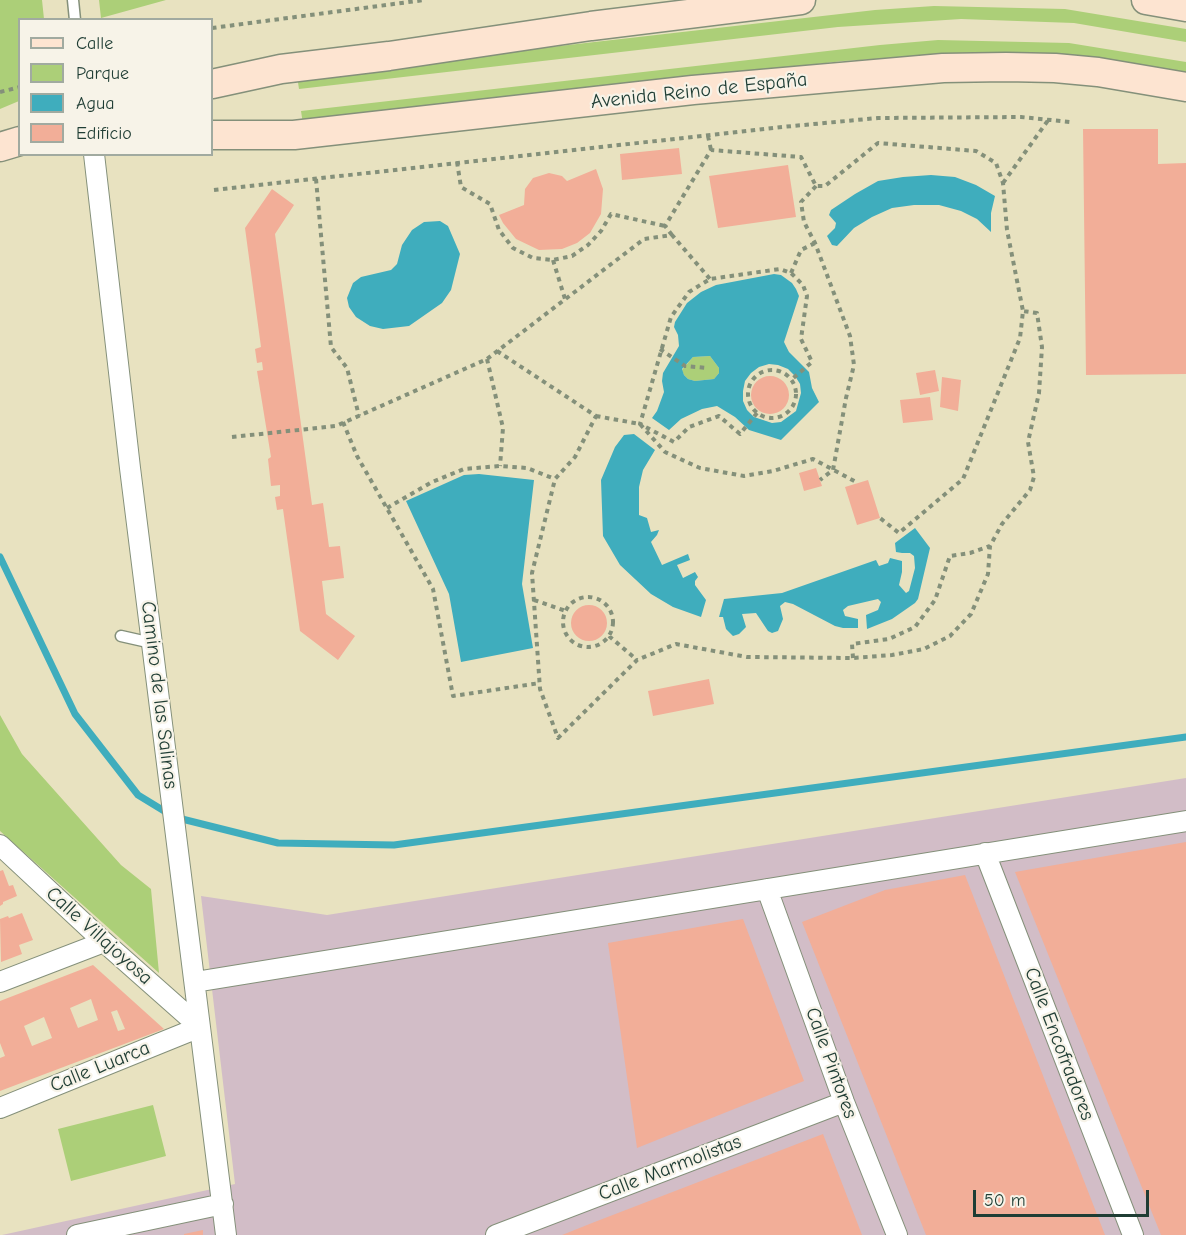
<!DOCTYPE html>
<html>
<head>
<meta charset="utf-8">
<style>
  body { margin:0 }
  #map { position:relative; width:1186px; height:1235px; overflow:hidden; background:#e8e2c0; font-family:"Comic Neue",sans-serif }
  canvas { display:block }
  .legend { position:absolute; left:18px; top:18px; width:195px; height:138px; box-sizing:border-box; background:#f7f3e8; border:2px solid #a1aaa0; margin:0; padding:8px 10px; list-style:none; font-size:18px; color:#1f3d34 }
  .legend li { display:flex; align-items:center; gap:12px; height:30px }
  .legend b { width:30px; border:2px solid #a1aaa0 }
  .scale { position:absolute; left:973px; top:1190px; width:176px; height:27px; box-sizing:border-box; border:3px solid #1f3d34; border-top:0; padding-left:8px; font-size:18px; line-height:21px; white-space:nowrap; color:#1f3d34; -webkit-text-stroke:4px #f7f3e8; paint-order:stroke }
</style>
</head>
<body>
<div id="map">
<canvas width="1186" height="1235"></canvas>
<ul class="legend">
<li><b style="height:8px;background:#fde4d1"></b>Calle</li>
<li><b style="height:16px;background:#accf78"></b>Parque</li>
<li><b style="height:16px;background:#3fadbd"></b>Agua</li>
<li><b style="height:16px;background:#f2ae98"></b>Edificio</li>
</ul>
<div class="scale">50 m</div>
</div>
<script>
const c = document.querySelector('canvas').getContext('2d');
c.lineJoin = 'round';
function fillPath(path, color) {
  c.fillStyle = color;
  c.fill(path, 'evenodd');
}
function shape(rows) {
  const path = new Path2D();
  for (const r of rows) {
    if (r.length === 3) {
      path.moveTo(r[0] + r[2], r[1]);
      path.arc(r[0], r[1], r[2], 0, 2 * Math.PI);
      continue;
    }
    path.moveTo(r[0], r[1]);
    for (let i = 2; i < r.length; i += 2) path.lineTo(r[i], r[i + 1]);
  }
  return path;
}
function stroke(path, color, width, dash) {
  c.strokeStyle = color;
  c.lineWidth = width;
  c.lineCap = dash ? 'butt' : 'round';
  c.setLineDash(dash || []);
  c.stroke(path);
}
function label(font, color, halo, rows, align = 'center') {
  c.font = font + ' "Comic Neue",sans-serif';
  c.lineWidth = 4.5;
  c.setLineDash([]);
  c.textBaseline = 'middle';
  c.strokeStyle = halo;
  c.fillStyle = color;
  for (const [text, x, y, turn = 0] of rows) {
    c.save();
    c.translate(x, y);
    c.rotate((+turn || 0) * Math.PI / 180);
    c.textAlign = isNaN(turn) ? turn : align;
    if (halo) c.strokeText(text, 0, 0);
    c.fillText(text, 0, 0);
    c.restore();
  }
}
const industrial = shape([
  [1186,778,1186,1235,2,1235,235,1184,201,896,327,915]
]);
const green = shape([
  [0,0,42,0,44,19,20,20,19,101,0,109],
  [99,0,166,0,101,18],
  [934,6,1065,9,1186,29,1186,42,1074,23,961,19,838,27,299,89,297,76,875,10],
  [938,40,1069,43,1186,62,1186,75,965,54,843,61,303,124,301,111,880,45],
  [710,356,719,368,719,373,714,379,695,381,688,379,684,375,682,370,693,357],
  [0,715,22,754,121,865,151,889,159,973,0,831],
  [153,1105,166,1156,71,1181,58,1129]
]);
const water = shape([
  [931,175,955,177,976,185,995,196,991,213,991,232,977,219,961,211,939,205,914,205,892,208,872,217,854,228,837,246,832,245,827,236,835,228,836,223,829,215,831,210,855,194,878,181,903,177],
  [440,221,448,226,460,254,451,290,442,303,409,326,383,329,370,326,356,317,349,307,347,298,353,283,361,277,391,270,397,264,402,245,412,230,424,222],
  [774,274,781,275,792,283,796,289,799,296,784,342,789,352,809,372,812,388,819,402,781,440,749,430,735,417,717,406,702,409,681,419,669,430,652,418,657,411,664,392,662,381,663,373,679,346,678,335,674,327,675,322,687,303,701,292,716,285],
  [710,356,719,368,719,373,714,379,695,381,688,379,684,375,682,369,693,357],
  [769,364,778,365,788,369,795,376,800,384,801,393,796,411,781,422,772,423,754,417,747,410,743,401,743,391,745,381,751,373,759,367],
  [634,434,655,450,643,470,639,487,639,515,647,518,651,532,659,530,657,535,651,542,662,565,688,554,690,560,677,565,683,578,695,572,698,577,695,581,695,585,706,600,701,617,673,607,651,594,620,565,603,536,601,480,615,447,624,435],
  [479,474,534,480,522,584,533,648,461,662,449,594,406,501,464,475],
  [915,528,930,548,918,599,915,603,892,619,867,629,866,615,878,610,881,602,878,599,848,606,843,610,845,616,858,619,858,628,843,628,835,626,793,604,785,602,780,606,783,619,778,631,772,633,768,631,756,613,742,614,746,627,739,634,733,636,726,629,723,617,719,617,724,599,782,593,876,560,879,566,888,563,890,558,902,561,902,572,899,585,906,593,909,591,915,568,914,556,910,553,902,553,896,552,895,543]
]);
const stream = shape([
  [0,557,75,714,138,795,174,817,278,843,394,845,1186,737]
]);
const building = shape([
  [1083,129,1158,129,1158,164,1186,163,1186,374,1086,375],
  [679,148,682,174,622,180,620,154],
  [788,165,796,217,718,228,709,176],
  [596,169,603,189,601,214,590,233,577,243,562,249,539,250,516,239,503,223,499,215,524,205,525,189,533,178,549,173,562,176,567,181],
  [272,189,294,205,275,234,312,505,323,503,329,547,340,546,344,578,322,581,326,614,355,636,338,660,300,631,283,509,277,510,275,497,280,496,280,485,271,486,268,459,271,457,257,371,263,370,262,362,257,363,255,349,261,347,245,228],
  [935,370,939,391,920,395,916,373],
  [770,395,19],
  [942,377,961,380,958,411,940,407],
  [930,397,933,420,903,423,900,400],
  [816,468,822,486,804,491,799,473],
  [868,480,880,518,857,525,845,487],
  [589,623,18],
  [709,679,714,704,653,716,648,691],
  [1186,842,1186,1235,1161,1235,1015,872],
  [3,870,9,886,13,885,17,896,3,902,3,904,0,906,0,871],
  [965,875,1105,1235,926,1235,802,922,885,890],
  [22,913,33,940,19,945,22,954,1,962,0,919,8,916,9,918],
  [743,919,804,1081,637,1148,608,943],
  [93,965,164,1029,0,1091,0,1058,5,1056,0,1043,0,1001],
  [91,999,98,1020,78,1028,70,1008],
  [117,1010,125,1029,118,1031,111,1012],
  [44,1017,52,1038,32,1046,24,1026],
  [823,1134,862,1235,562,1235,592,1223],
  [203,1230,203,1235,184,1235,184,1234]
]);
const path = shape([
  [212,28,424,0],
  [0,92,20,87],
  [708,136,711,150],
  [457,162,461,187,490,204,499,230,513,248,533,258,553,260,572,256,588,245,601,231,611,214,665,226],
  [316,179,331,347,347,368,359,416],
  [1003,183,1049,119],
  [816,186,801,202,804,222,815,243,850,336,854,365,846,398,833,470,820,480],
  [214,190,782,127,878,118,1021,117,1070,122],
  [672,235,665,226,711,150,801,157,816,186,825,186,878,143,976,151,996,163,1003,183,1007,230,1023,311,1020,338,963,479,899,533,880,518],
  [553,260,565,299],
  [791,273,801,250,815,243],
  [660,349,685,366,708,368],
  [497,351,596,416,575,457,555,479,532,573,540,689,558,738,637,660,676,644,747,657,853,658,892,655,924,649,950,636,971,614,988,574,990,546,1002,524,1030,490,1034,477,1028,442,1039,393,1042,347,1037,313,1023,311],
  [487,359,503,428,500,466],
  [772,394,24],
  [757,413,740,434,719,416,689,427,674,442,640,424,671,317,689,292,710,279,780,269,791,273,803,285,807,296,801,339,812,362,791,380],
  [596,416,640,424,665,452,700,468,744,476,773,471,813,459,858,483],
  [343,422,357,456,433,589,453,696,540,683],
  [232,437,336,426,487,359,644,239,672,235,710,279],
  [387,508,432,482,464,469,500,466,527,468,555,479],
  [588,622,25],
  [534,600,566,611],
  [609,636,637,660],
  [853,658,852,644,889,639,915,627,935,600,950,556,970,553,990,546]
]);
const lane = shape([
  [73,0,75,20],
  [121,636,152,643]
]);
const street = shape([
  [94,154,130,468,226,1235],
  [0,845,104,942,200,1027,0,1108],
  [985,853,1133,1235],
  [767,889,844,1102,897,1235],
  [0,982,104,942],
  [195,982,1186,821],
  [77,1235,223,1204],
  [496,1235,844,1102]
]);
const secondary = shape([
  [1146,0,1186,7],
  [212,84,281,69,389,56,591,26,801,0],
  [212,135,294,135,693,90,943,68,1006,67,1055,68,1098,72,1186,87],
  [0,147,20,141]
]);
const streetNames = [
  ["Avenida Reino de España",699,91,-6],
  ["Camino de las Salinas",159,695,83],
  ["Calle Villajoyosa",99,936,42],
  ["Calle Encofradores",1059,1044,69],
  ["Calle Pintores",831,1063,70],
  ["Calle Luarca",100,1067,-22],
  ["Calle Marmolistas",670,1168,-21]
];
fillPath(industrial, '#d2bdc7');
fillPath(green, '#accf78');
fillPath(water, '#3fadbd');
stroke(stream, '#3fadbd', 7);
fillPath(building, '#f2ae98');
stroke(lane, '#84907a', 13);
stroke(street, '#84907a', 22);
stroke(secondary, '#84907a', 31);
stroke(path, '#84907a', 4, [4.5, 4.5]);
stroke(lane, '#fff', 10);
stroke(street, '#fff', 20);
stroke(secondary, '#fde4d1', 28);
label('20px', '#1f3d34', '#f7f3e8', streetNames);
</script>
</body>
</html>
